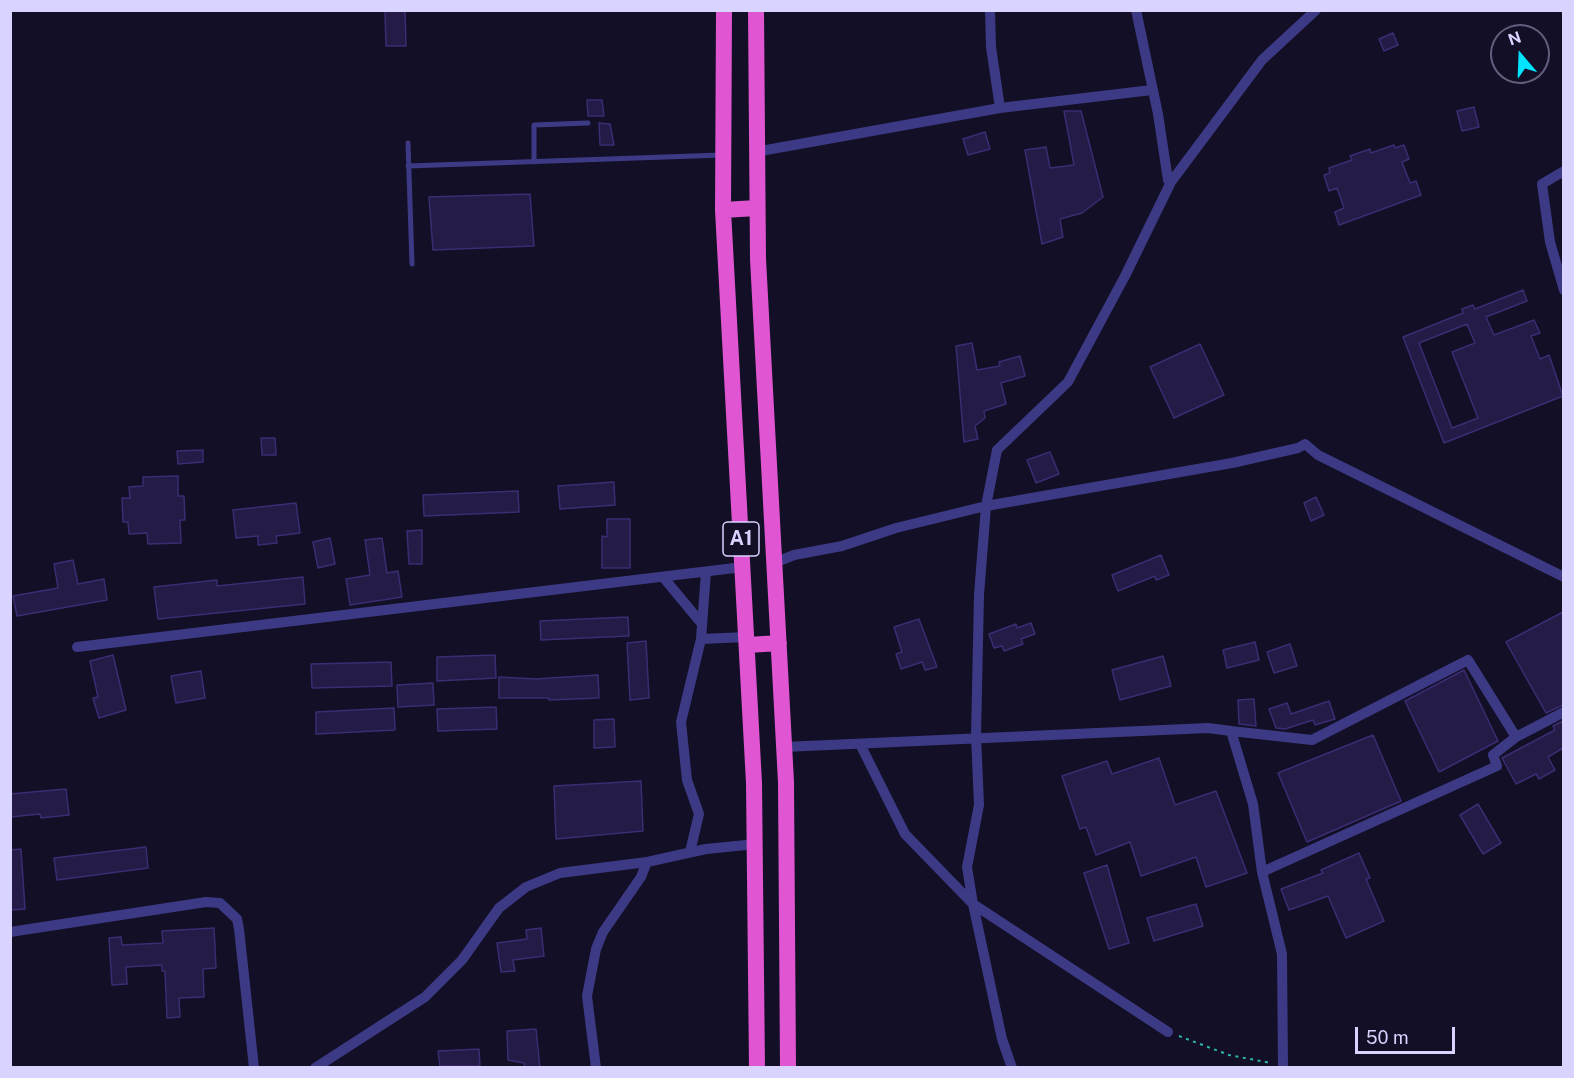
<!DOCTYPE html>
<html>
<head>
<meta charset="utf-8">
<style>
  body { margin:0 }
  #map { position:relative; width:1574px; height:1078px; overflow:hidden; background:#130f26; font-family:"Public Sans",sans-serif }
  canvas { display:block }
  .frame { position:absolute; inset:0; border:12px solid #d9d4ff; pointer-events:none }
  .north { position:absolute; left:1490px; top:24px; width:60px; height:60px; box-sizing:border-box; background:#130f26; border:2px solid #625e7d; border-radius:50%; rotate:341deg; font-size:16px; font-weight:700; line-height:24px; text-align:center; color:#d9d4ff }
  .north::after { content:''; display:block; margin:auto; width:21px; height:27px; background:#00e5ff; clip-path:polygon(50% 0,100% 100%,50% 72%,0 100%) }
  .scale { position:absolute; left:1355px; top:1027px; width:100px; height:27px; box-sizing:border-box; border:3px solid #d9d4ff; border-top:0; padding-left:8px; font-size:18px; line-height:21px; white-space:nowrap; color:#d9d4ff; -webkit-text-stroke:4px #130f26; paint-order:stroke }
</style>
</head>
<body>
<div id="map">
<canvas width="1574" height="1078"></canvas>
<div class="frame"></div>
<div class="north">N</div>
<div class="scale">50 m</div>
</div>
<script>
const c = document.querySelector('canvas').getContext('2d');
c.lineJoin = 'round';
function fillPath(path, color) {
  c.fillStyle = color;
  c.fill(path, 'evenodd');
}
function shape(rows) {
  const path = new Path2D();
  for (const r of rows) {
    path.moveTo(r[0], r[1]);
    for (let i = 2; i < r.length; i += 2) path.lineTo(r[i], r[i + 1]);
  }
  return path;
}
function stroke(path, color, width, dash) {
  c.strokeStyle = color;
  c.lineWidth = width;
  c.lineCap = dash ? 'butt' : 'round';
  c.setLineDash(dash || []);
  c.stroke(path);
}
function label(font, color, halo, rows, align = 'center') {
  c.font = font + ' "Public Sans",sans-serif';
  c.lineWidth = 5;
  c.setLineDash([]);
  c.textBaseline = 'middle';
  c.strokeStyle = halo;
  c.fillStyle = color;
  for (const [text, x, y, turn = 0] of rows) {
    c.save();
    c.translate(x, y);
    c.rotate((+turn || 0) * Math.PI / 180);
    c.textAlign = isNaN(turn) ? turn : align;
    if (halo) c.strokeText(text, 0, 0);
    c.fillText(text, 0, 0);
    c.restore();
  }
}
const building = shape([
  [385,10,405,10,406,46,386,46,385,10],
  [1393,33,1398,45,1384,51,1379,39,1393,33],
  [587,100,602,100,604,116,588,116,587,100],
  [1474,107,1479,127,1462,131,1457,111,1474,107],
  [1064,111,1081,111,1103,197,1082,213,1060,219,1063,237,1042,244,1025,150,1046,147,1050,168,1074,165,1064,111],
  [599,123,610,124,614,145,600,145,599,123],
  [985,132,990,149,968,155,963,139,985,132],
  [1394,145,1395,148,1404,145,1409,159,1402,162,1410,183,1416,181,1421,195,1339,225,1335,212,1344,208,1337,188,1329,191,1324,175,1330,173,1329,168,1352,160,1350,156,1370,149,1371,153,1394,145],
  [530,194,534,246,433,250,429,197,530,194],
  [1523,290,1527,301,1486,317,1494,335,1534,320,1540,333,1531,336,1540,359,1549,355,1563,396,1444,443,1403,337,1463,313,1462,309,1473,305,1475,309,1523,290],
  [1467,324,1475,343,1452,352,1478,418,1452,428,1419,343,1467,324],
  [972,343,977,370,1000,366,999,362,1020,356,1025,376,1001,383,1006,404,984,411,985,418,975,426,978,439,964,442,956,346,972,343],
  [1200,344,1224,395,1174,418,1150,367,1200,344],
  [261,438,275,438,276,455,262,455,261,438],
  [203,450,203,462,178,464,177,451,203,450],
  [1050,452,1059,474,1036,483,1027,460,1050,452],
  [178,476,178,496,184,496,185,520,180,520,181,543,148,544,147,533,129,534,128,522,123,522,122,498,130,498,129,487,143,486,143,477,178,476],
  [614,482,615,505,560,509,558,486,614,482],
  [518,491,519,512,424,516,423,495,518,491],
  [1316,497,1324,515,1311,521,1304,503,1316,497],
  [296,503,300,533,276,536,277,543,258,545,258,536,236,538,233,510,296,503],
  [607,519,630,519,630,568,602,568,602,536,607,537,607,519],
  [422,530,422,564,409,564,407,531,422,530],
  [330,538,335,564,318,568,313,542,330,538],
  [382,538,387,573,398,571,402,597,350,605,346,579,370,575,365,540,382,538],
  [1161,555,1169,575,1156,580,1155,576,1118,591,1112,575,1161,555],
  [73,560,78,584,104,579,107,600,17,616,13,596,58,588,54,564,73,560],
  [303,577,305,604,158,619,154,587,217,580,217,586,303,577],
  [1563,612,1563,705,1546,713,1506,642,1563,612],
  [628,617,629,636,541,640,540,621,628,617],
  [919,619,937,667,925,670,922,662,901,669,896,654,902,652,894,627,919,619],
  [1031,623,1035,634,1021,639,1023,644,1004,651,1002,646,994,648,989,634,1016,624,1017,628,1031,623],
  [646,641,649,698,630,700,627,643,646,641],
  [1255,642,1259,660,1227,668,1223,650,1255,642],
  [1290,644,1297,666,1274,673,1267,652,1290,644],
  [113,655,126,710,99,718,93,698,98,697,90,661,113,655],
  [495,655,496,678,437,681,437,657,495,655],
  [1163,656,1171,686,1120,700,1112,670,1163,656],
  [391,662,392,686,312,688,311,664,391,662],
  [1464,670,1498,741,1439,772,1405,701,1464,670],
  [201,671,205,698,176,703,171,676,201,671],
  [598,675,599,698,549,700,549,698,499,698,499,677,535,679,598,675],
  [433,683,434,705,398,707,397,685,433,683],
  [1254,699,1256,726,1239,724,1238,700,1254,699],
  [1329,701,1335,719,1315,725,1313,720,1285,729,1276,728,1269,709,1287,703,1291,714,1329,701],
  [496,707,497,729,438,731,437,709,496,707],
  [394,708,395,730,316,734,316,712,394,708],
  [614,719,615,747,594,748,594,720,614,719],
  [1563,721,1563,748,1548,757,1555,770,1539,779,1536,774,1516,784,1502,758,1555,730,1553,726,1563,721],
  [1373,735,1401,801,1307,842,1278,773,1373,735],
  [1159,758,1175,805,1216,791,1247,873,1206,887,1196,857,1141,876,1130,842,1096,855,1086,827,1080,829,1062,776,1107,761,1112,774,1159,758],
  [641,781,643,831,556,839,554,786,641,781],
  [66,789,69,815,41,818,40,814,10,817,10,794,66,789],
  [1478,804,1501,843,1483,854,1460,815,1478,804],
  [146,847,148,868,57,880,54,858,146,847],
  [21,849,25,909,10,910,10,850,21,849],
  [1359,853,1370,878,1366,879,1384,921,1346,938,1328,896,1289,910,1281,889,1323,873,1321,870,1359,853],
  [1107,865,1129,943,1109,949,1084,873,1107,865],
  [1196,904,1203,926,1154,941,1147,918,1196,904],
  [214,928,216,968,203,969,204,997,179,998,180,1017,167,1018,165,971,162,971,162,965,126,967,127,984,112,985,109,938,121,937,122,945,163,943,162,931,214,928],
  [541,928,544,956,513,960,515,971,501,972,497,943,527,939,526,930,541,928],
  [536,1029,540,1068,525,1068,524,1063,508,1060,507,1031,536,1029],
  [479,1049,480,1066,440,1066,438,1051,479,1049]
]);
const path = shape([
  [1179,1036,1229,1055,1271,1063]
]);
const service = shape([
  [408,143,412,264],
  [534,162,534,125,588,123],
  [408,166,722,155]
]);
const minor = shape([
  [990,10,991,47,1000,108],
  [1136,10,1158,114,1168,180,1171,182,1125,276,1068,382,997,450,986,506,979,595,976,736,979,805,967,867,973,904,1168,1032],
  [755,152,1000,108,1152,90],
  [1564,171,1542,184,1550,242,1564,290],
  [1171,182,1262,60,1316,10],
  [774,563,794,555,842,546,896,528,986,506,1232,463,1298,448,1305,444,1318,455,1564,577],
  [663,577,702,624],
  [701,639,706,572],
  [77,647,743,567],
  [1231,731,1312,740,1468,660,1516,737,1564,712],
  [860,744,905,834,973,904,1002,1039,1012,1068],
  [784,747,1208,728,1231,731,1253,804,1262,872,1282,954,1283,1068],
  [690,852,699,814,687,780,681,722,701,639,747,637],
  [1262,872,1497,766,1493,755,1516,737],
  [10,932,206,902,220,903,237,919,239,929,254,1068],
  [315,1068,425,997,462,960,499,908,526,887,560,873,647,862,706,849,756,844],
  [596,1068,587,996,596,949,603,932,641,877,647,862]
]);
const trunk = shape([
  [724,10,723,210,754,783,757,1068],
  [756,10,758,259,786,782,788,1068],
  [723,210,757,208],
  [748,645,779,643]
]);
const shields = [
  [741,539,36]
];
const shieldNames = [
  ["A1",741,539]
];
fillPath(building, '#241b47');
stroke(building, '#3b2d73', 1.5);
stroke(path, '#2fb8b0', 2, [3, 4.5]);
stroke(service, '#3d3a85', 5);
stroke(minor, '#3d3a85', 10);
stroke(trunk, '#e055d1', 16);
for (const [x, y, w] of shields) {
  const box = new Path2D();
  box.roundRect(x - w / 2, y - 17, w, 34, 4.5);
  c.fillStyle = '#130f26';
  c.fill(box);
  stroke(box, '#d9d4ff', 1.5);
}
label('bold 20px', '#d9d4ff', null, shieldNames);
</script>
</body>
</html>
